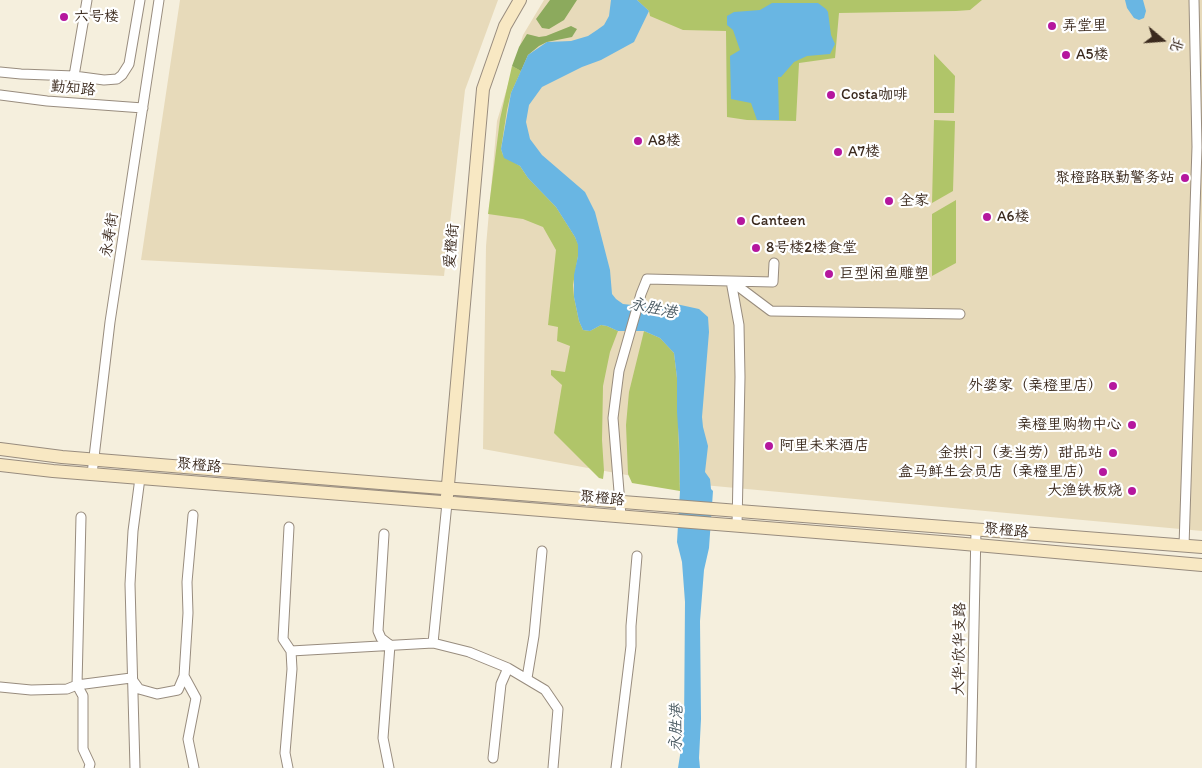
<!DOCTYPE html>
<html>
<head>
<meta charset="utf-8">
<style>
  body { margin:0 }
  #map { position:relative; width:1202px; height:768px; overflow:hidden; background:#f5efdd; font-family:Itim,"LXGW WenKai TC",sans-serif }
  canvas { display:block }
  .north { position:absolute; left:1137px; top:15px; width:50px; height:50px; -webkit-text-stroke:4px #fff; paint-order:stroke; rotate:108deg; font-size:14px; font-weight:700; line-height:20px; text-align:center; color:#3b2a1e }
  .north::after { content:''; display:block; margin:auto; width:18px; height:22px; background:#3b2a1e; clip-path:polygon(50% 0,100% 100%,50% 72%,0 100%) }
</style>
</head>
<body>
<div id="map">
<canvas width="1202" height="768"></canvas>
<div class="north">北</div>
</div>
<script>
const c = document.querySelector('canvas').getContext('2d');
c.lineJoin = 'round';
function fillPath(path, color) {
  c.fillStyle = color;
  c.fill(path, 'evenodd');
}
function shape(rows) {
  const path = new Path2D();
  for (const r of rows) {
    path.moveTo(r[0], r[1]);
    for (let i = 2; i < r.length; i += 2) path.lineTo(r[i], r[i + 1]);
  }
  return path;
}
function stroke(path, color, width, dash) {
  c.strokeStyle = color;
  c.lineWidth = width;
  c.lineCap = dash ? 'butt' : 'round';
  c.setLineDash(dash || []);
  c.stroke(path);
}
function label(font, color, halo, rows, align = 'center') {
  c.font = font + ' Itim,"LXGW WenKai TC",sans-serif';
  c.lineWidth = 4.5;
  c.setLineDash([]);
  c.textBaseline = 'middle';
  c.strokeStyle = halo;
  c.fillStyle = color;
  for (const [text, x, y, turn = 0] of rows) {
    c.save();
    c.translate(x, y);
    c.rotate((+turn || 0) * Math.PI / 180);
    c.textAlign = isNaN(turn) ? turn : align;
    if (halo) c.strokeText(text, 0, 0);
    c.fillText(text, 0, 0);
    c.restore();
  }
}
const built = shape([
  [180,0,498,0,465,90,444,276,141,260],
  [544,0,1202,0,1202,531,660,481,483,449,486,246,497,121,523,35]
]);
const green = shape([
  [637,0,982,0,970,10,956,11,839,13,835,58,799,63,796,121,747,120,727,117,726,31,683,30,650,16,649,11],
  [934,54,955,76,954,113,934,113],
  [512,66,521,71,511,93,507,110,501,149,503,155,520,166,528,178,556,207,575,237,578,244,578,256,573,285,574,297,579,321,583,330,590,331,601,325,607,326,618,331,610,352,603,386,602,440,604,471,603,479,599,478,554,433,562,385,551,375,551,370,565,372,570,346,557,341,558,327,548,325,556,250,543,227,523,219,488,214,500,119],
  [934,120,955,121,953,191,932,203],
  [956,200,956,263,932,276,932,214],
  [644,331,660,338,674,353,677,378,680,491,632,483,628,474,626,425,629,392]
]);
const forest = shape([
  [550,0,577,0,564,20,549,29,542,28,536,19],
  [571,26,577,29,572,37,547,42,539,46,528,55,521,71,512,66,519,47,527,34,539,37,546,36]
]);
const water = shape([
  [611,0,637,0,649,11,634,42,601,60,582,67,542,87,529,105,526,122,530,139,542,155,585,192,595,212,610,270,612,294,616,299,623,304,650,307,676,304,699,309,708,317,709,332,702,417,703,427,708,446,705,472,710,479,711,489,713,491,709,548,704,570,700,621,701,719,699,758,700,768,678,768,684,730,685,602,682,562,677,542,680,491,679,442,677,412,677,378,674,353,660,338,644,331,618,331,607,326,601,325,590,331,583,330,579,321,574,297,574,275,578,256,578,245,575,237,556,207,528,178,520,166,504,158,501,149,511,93,528,55,547,42,571,41,588,36,597,30,604,25,609,16],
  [1125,0,1143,0,1146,11,1144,18,1139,20,1134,18,1127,8],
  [772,3,818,3,826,9,828,12,831,35,835,44,830,54,807,56,794,62,781,77,778,77,779,120,757,120,751,103,731,99,730,56,740,50,733,30,727,25,727,16,734,12,760,10]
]);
const street = shape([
  [87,0,74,76,104,80,117,79,122,75,129,64,140,0],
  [0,72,21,74,74,76],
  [0,95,47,101,143,108],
  [854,274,864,274],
  [92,474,110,322,159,0],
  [447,503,433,643,469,652,508,668,545,690,558,709,553,768],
  [193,515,187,582,188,613,184,676,196,698,188,739,194,768],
  [621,516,613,418,619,371,641,294,647,279,731,281,771,311,960,314],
  [81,517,77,685,83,696,83,749,90,764,89,768],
  [737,526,740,377,739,325,731,281,773,282,774,263],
  [384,534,378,631,381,638,390,645,383,738,389,768],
  [1184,546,1197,147,1194,0],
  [291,651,433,643],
  [527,678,534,636,542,551],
  [0,687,31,690,67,689,77,685,131,678,139,689,157,694,178,690,184,676],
  [493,758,501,684,508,668],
  [135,768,130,584,133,531,140,478],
  [288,768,285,753,292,669,291,651,283,639,289,527],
  [616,768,631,646,631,626,637,556],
  [971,768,976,530]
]);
const secondary = shape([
  [0,449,62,457,417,486,1202,547],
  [0,465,53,471,954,543,1202,565],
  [447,496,483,89,505,26,520,0]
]);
const markers = [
  [64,17,5,"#b5179e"],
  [1052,26,5,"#b5179e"],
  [1066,55,5,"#b5179e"],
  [831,95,5,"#b5179e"],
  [638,141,5,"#b5179e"],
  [838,152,5,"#b5179e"],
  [1185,178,5,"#b5179e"],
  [889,201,5,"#b5179e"],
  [987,217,5,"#b5179e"],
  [741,221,5,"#b5179e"],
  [756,248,5,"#b5179e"],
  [829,274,5,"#b5179e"],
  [1113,386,5,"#b5179e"],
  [1132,425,5,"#b5179e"],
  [769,446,5,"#b5179e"],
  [1113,453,5,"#b5179e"],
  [1103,472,5,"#b5179e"],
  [1132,491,5,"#b5179e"]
];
const poiNames = [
  ["六号楼",74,17],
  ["弄堂里",1062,26],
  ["A5楼",1076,55],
  ["Costa咖啡",841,95],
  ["A8楼",648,141],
  ["A7楼",848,152],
  ["聚橙路联勤警务站",1175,178,"right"],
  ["全家",899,201],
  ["A6楼",997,217],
  ["Canteen",751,221],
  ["8号楼2楼食堂",766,248],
  ["巨型闲鱼雕塑",839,274],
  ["外婆家（亲橙里店）",1103,386,"right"],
  ["亲橙里购物中心",1122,425,"right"],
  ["阿里未来酒店",779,446],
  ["金拱门（麦当劳）甜品站",1103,453,"right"],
  ["盒马鲜生会员店（亲橙里店）",1093,472,"right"],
  ["大渔铁板烧",1122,491,"right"]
];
const streetNames = [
  ["勤知路",73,89,5],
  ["永寿街",110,235,-81],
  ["爱橙街",452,246,-85],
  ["聚橙路",199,466,5],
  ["聚橙路",602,499,5],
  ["聚橙路",1006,531,5],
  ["大华·欣华支路",960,649,-89]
];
const waterNames = [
  ["永胜港",653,309,12],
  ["永胜港",677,728,-89]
];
fillPath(built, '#e7daba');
fillPath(green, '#b0c569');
fillPath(forest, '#8caa5d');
fillPath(water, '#69b6e3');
stroke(street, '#988c7e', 11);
stroke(secondary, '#988c7e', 14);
stroke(street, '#fff', 9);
stroke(secondary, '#f8e8c3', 12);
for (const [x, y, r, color] of markers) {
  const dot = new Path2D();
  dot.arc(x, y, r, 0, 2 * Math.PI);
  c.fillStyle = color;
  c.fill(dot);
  stroke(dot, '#fff', 2);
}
label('15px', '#3b2a1e', '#fff', poiNames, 'left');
label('15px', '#3b2a1e', '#fff', streetNames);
label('italic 16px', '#4b5b63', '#fff', waterNames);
</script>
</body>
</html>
